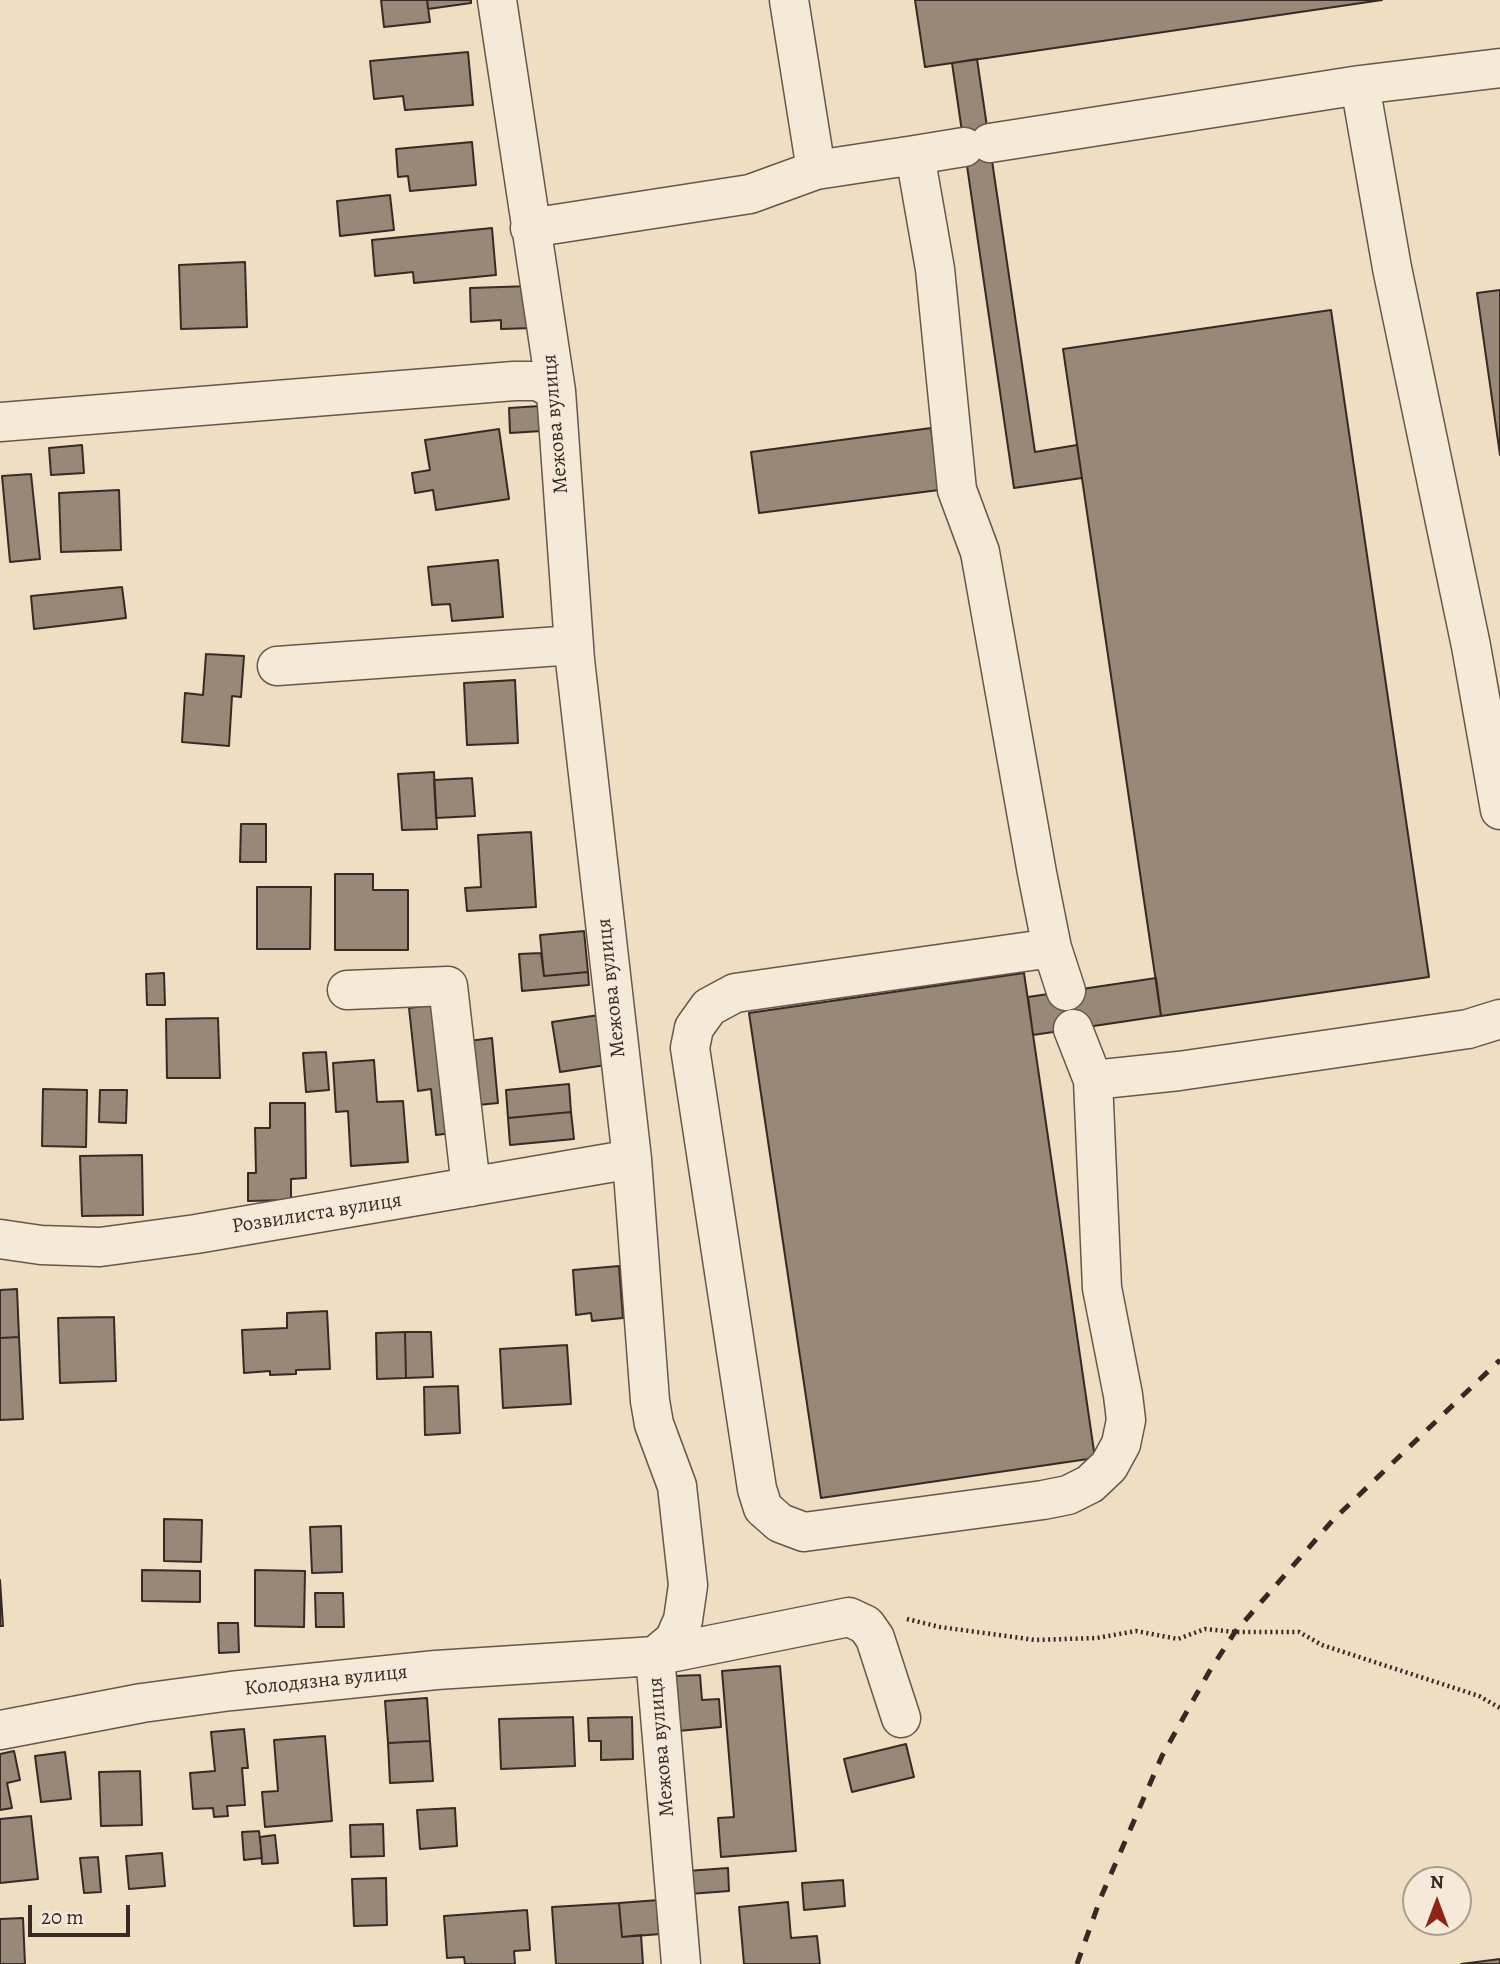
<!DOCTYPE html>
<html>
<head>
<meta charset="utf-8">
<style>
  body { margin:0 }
  #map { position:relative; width:1500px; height:1964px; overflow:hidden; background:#f0dec3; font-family:Alegreya,serif }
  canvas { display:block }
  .north { position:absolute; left:1402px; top:1866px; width:70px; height:70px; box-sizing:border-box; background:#f5ead8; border:2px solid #a99d90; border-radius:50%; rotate:0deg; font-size:19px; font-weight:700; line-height:28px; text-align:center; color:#372a25 }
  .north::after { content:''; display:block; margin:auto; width:24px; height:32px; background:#8f2418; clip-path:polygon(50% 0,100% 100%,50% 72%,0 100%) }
  .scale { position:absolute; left:28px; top:1905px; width:102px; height:32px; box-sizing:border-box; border:4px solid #372a25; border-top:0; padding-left:9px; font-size:21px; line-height:24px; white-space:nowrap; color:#372a25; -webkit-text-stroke:5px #f5ead8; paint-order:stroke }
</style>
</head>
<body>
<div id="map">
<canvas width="1500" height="1964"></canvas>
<div class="north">N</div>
<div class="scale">20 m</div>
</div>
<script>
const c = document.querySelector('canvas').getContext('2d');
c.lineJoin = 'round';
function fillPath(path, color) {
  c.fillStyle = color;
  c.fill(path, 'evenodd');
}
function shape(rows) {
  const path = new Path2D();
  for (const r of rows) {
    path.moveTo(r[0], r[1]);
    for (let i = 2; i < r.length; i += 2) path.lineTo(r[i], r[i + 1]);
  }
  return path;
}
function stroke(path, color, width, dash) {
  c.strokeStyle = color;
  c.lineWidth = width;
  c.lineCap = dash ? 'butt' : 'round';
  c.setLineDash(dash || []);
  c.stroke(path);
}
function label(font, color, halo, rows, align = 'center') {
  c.font = font + ' Alegreya,serif';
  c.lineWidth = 5;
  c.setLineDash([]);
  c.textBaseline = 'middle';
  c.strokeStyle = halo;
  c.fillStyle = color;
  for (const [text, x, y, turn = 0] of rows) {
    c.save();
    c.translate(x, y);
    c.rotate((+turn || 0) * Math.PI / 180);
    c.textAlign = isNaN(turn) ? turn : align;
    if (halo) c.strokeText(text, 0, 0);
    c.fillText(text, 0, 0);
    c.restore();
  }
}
const building = shape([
  [381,0,427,0,430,22,384,27,381,0],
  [427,0,471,0,471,3,428,9,427,0],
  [915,0,1382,0,925,67,915,0],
  [468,52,473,105,405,110,403,96,374,99,370,61,468,52],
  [977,59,1035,452,1077,445,1082,478,1014,488,952,63,977,59],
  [472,142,476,185,410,191,408,176,398,177,396,149,472,142],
  [390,195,394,230,340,236,337,201,390,195],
  [492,228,496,275,414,283,413,272,375,276,372,240,492,228],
  [245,262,247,327,181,329,179,265,245,262],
  [531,286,534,328,501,329,501,320,471,322,470,288,531,286],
  [1500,290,1500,455,1477,293,1500,290],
  [1331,310,1429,977,1161,1016,1063,349,1331,310],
  [540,406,542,431,510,433,509,408,540,406],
  [931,428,939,490,759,513,751,452,931,428],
  [499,429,509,499,436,510,433,490,415,493,412,473,430,470,425,440,499,429],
  [82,445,84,473,51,475,49,448,82,445],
  [31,474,40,559,10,562,2,476,31,474],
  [119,490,121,550,61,552,59,493,119,490],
  [498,560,503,617,452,621,450,604,432,605,428,567,498,560],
  [122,587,126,618,34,629,31,596,122,587],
  [206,654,244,656,241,697,232,696,229,746,182,742,185,693,203,695,206,654],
  [515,680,518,743,467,745,464,683,515,680],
  [434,772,437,829,402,830,398,774,434,772],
  [472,778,475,816,436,818,434,780,472,778],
  [241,824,266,824,266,862,240,862,241,824],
  [531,832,536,907,467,911,465,888,481,887,478,835,531,832],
  [335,874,373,874,373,890,408,890,408,950,335,950,335,874],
  [257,887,311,887,310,949,257,949,257,887],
  [584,931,588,972,544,976,540,935,584,931],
  [541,953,544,976,588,972,589,985,522,991,519,954,541,953],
  [164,973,165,1005,147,1005,146,974,164,973],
  [1024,973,1095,1458,821,1498,749,1013,1024,973],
  [1156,978,1161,1016,1033,1035,1028,997,1156,978],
  [446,1003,460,1132,436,1135,431,1089,418,1091,409,1008,446,1003],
  [599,1015,606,1065,560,1072,552,1022,599,1015],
  [218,1018,220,1078,167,1078,166,1019,218,1018],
  [492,1038,498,1103,468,1106,461,1042,492,1038],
  [326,1052,329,1090,306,1092,303,1053,326,1052],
  [374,1060,377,1102,403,1101,408,1162,351,1166,348,1111,336,1112,333,1063,374,1060],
  [569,1084,571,1112,508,1118,506,1090,569,1084],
  [43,1089,87,1090,86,1147,42,1146,43,1089],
  [100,1090,127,1090,126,1123,99,1122,100,1090],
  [270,1103,305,1103,306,1178,291,1179,291,1200,248,1201,248,1173,256,1173,255,1128,270,1128,270,1103],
  [571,1112,574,1139,510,1145,508,1118,571,1112],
  [142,1155,143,1215,82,1216,80,1156,142,1155],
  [619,1266,623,1318,592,1321,591,1313,576,1315,573,1270,619,1266],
  [17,1289,19,1337,0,1338,0,1290,17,1289],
  [327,1311,330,1369,296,1370,296,1374,270,1375,270,1371,244,1373,242,1330,287,1328,287,1313,327,1311],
  [114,1317,116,1381,60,1383,58,1318,114,1317],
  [405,1332,406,1378,377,1379,376,1333,405,1332],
  [405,1332,431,1332,433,1377,406,1378,405,1332],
  [19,1337,23,1419,0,1420,0,1338,19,1337],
  [567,1345,571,1404,503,1408,500,1349,567,1345],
  [458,1386,460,1433,425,1435,424,1387,458,1386],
  [164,1519,202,1520,201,1562,164,1561,164,1519],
  [341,1526,342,1572,312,1573,310,1527,341,1526],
  [142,1570,200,1571,200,1602,142,1601,142,1570],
  [255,1570,305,1571,304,1627,255,1626,255,1570],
  [0,1580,3,1626,0,1626,0,1580],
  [315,1593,343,1593,344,1627,316,1627,315,1593],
  [218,1623,238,1623,239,1652,219,1653,218,1623],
  [780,1666,796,1851,721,1857,718,1818,734,1817,722,1671,780,1666],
  [700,1675,702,1700,719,1699,721,1727,678,1731,674,1676,700,1675],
  [427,1698,430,1741,388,1743,385,1701,427,1698],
  [573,1717,575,1766,501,1769,499,1719,573,1717],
  [632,1717,633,1759,601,1760,601,1741,589,1741,588,1718,632,1717],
  [244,1729,248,1768,242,1768,245,1805,227,1806,228,1816,214,1817,213,1808,193,1809,190,1773,215,1771,211,1732,244,1729],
  [325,1736,332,1821,265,1827,262,1792,278,1791,274,1740,325,1736],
  [430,1741,433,1781,390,1783,388,1743,430,1741],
  [906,1744,914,1777,852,1792,844,1759,906,1744],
  [14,1751,20,1780,7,1783,12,1808,0,1810,0,1754,14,1751],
  [65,1752,71,1799,41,1802,35,1756,65,1752],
  [140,1771,142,1825,101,1826,99,1772,140,1771],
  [455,1808,457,1846,420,1849,417,1810,455,1808],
  [31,1816,38,1879,0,1883,0,1819,31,1816],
  [383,1824,384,1856,351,1857,350,1825,383,1824],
  [259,1831,262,1858,244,1860,242,1832,259,1831],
  [275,1835,278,1863,262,1864,260,1837,275,1835],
  [162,1853,165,1886,129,1889,126,1856,162,1853],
  [98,1857,101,1892,84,1893,80,1858,98,1857],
  [728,1868,729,1891,689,1894,687,1871,728,1868],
  [386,1878,387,1925,354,1926,352,1879,386,1878],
  [843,1880,845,1906,804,1910,802,1883,843,1880],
  [659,1900,661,1934,622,1937,619,1903,659,1900],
  [788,1902,791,1938,817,1936,820,1964,744,1964,739,1907,788,1902],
  [619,1903,622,1937,641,1935,643,1964,556,1964,552,1907,619,1903],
  [527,1910,530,1950,514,1951,515,1964,465,1964,464,1957,447,1958,444,1916,527,1910],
  [23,1918,25,1964,0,1964,0,1919,23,1918],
  [1500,1959,1500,1964,1461,1964,1500,1959]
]);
const path = shape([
  [907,1619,940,1627,1035,1640,1097,1638,1136,1631,1178,1639,1205,1629,1235,1632,1299,1632,1322,1645,1479,1696,1500,1708]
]);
const minor = shape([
  [497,0,556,391,575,660,632,1159,650,1401,654,1424,677,1486,688,1585,683,1620,674,1640,655,1656,681,1964],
  [1360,85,1500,68],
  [990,143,1360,85,1392,268,1471,646,1500,810],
  [915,155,964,147],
  [816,170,915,155,935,269,957,490,980,552,1037,873,1052,948,1066,991],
  [530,228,750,194,816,170,789,0],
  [0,422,514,381,538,381,556,391],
  [277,666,574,645],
  [1052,948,735,993,709,1007,694,1028,690,1048,757,1489,763,1508,780,1523,804,1532,1043,1500,1068,1495,1090,1484,1109,1466,1121,1444,1126,1420,1123,1395,1102,1288,1093,1080,1073,1029],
  [347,990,448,986,471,1187],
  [1093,1080,1179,1071,1468,1029,1500,1019],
  [0,1239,41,1245,100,1247,196,1234,632,1159],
  [0,1730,142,1703,231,1691,436,1670,655,1656,849,1617,866,1625,875,1638,901,1718]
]);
const rail = shape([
  [1077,1964,1101,1897,1162,1756,1209,1672,1235,1632,1333,1520,1500,1360]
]);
const streetNames = [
  ["Межова вулиця",556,424,-95],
  ["Межова вулиця",612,988,-96],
  ["Розвилиста вулиця",317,1214,-9],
  ["Колодязна вулиця",326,1681,-6],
  ["Межова вулиця",662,1747,-95]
];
fillPath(building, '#978877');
stroke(building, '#372a25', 2);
stroke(minor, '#65574c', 41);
stroke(path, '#372a25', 4.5, [2, 3.5]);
stroke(minor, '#f5ead8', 38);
stroke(rail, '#372a25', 5, [12, 12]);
label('21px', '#372a25', '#f5ead8', streetNames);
</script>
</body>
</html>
